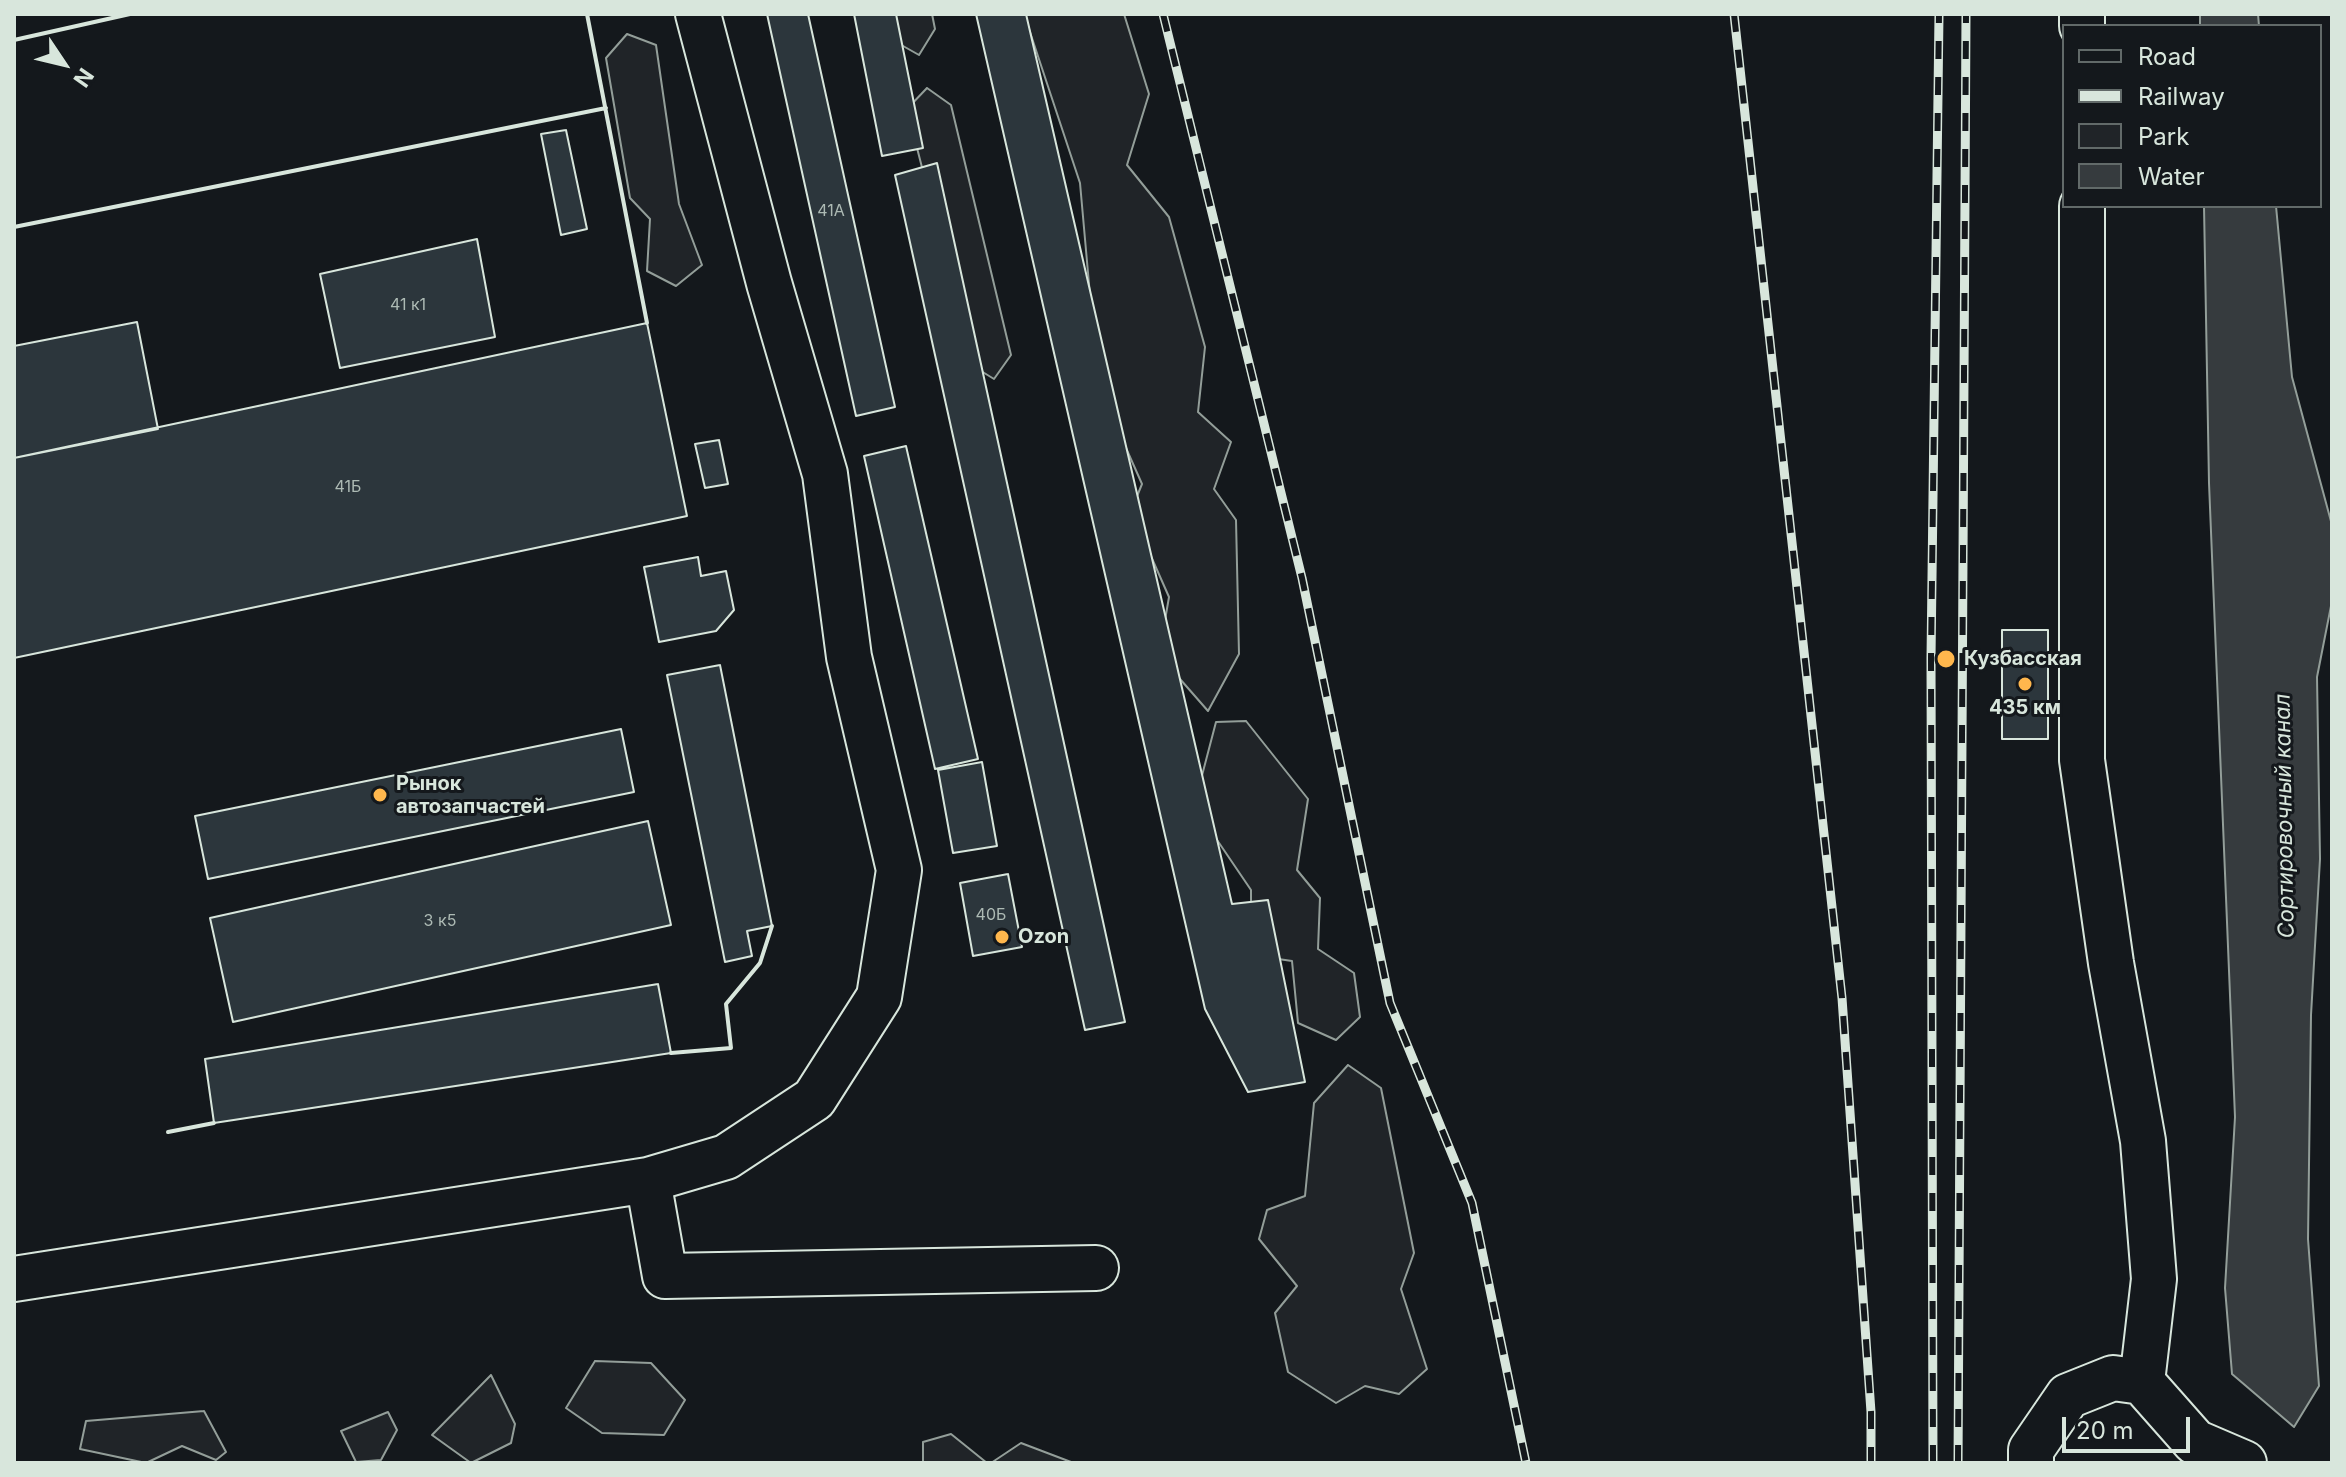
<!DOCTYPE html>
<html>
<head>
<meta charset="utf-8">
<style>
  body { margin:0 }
  #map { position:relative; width:2346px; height:1477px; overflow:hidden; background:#14181c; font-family:Inter,sans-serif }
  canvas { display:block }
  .frame { position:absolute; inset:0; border:16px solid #d8e6dc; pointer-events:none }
  .legend { position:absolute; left:2062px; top:24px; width:260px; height:184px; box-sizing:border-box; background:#14181c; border:2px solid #626a69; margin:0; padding:10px 14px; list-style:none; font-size:24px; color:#d8e6dc }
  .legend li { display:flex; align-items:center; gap:16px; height:40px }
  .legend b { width:40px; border:2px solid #626a69 }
  .north { position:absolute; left:24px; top:24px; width:80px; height:80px; -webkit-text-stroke:6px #14181c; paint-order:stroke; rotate:125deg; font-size:22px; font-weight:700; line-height:32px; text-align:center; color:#d8e6dc }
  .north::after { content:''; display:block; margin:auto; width:28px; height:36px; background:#d8e6dc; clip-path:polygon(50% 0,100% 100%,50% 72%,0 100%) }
  .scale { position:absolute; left:2062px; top:1417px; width:128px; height:36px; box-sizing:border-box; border:4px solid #d8e6dc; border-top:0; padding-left:10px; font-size:24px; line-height:28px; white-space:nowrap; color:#d8e6dc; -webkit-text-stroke:6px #14181c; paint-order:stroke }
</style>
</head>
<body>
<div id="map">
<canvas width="2346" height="1477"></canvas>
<div class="frame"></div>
<ul class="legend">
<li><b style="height:10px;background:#14181c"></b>Road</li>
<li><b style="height:10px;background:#d8e6dc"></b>Railway</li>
<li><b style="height:22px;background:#202428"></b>Park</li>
<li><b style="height:22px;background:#363b3e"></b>Water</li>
</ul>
<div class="north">N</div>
<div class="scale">20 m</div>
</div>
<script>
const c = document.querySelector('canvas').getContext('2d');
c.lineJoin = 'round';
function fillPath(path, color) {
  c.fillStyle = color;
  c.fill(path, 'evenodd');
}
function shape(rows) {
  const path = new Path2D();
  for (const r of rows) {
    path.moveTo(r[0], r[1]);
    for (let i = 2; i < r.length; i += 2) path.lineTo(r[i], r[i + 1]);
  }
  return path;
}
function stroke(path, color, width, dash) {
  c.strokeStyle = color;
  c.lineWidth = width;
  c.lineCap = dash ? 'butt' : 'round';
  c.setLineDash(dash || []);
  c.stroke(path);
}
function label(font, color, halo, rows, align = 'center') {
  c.font = font + ' Inter,sans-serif';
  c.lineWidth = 6;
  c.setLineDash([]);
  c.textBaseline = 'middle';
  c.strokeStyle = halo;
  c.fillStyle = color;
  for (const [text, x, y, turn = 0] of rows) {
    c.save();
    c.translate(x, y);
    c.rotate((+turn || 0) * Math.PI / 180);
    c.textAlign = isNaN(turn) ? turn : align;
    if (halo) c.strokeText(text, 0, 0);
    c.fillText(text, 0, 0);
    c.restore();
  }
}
const green = shape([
  [890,14,932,14,935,29,919,55,896,42,890,14],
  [1024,14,1124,14,1149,94,1127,165,1169,217,1205,347,1198,412,1231,442,1214,489,1236,520,1239,654,1208,711,1159,655,1169,597,1131,511,1142,484,1098,385,1080,183,1024,14],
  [627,34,656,45,679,204,702,265,676,286,647,271,650,219,630,198,606,58,627,34],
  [927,88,951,105,1011,355,994,379,973,366,907,109,927,88],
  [1246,721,1308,799,1297,870,1320,898,1318,949,1354,973,1360,1017,1336,1040,1298,1023,1292,961,1251,955,1251,890,1194,806,1216,722,1246,721],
  [1348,1065,1381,1088,1414,1253,1401,1289,1427,1369,1399,1394,1365,1386,1336,1403,1288,1372,1275,1313,1297,1286,1259,1239,1267,1210,1305,1196,1314,1103,1348,1065],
  [595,1361,651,1363,685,1400,664,1435,602,1433,566,1408,595,1361],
  [491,1375,515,1424,511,1443,471,1463,432,1435,491,1375],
  [204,1411,226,1452,216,1460,182,1446,146,1463,80,1449,86,1421,204,1411],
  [388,1412,397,1430,381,1460,356,1462,341,1431,388,1412],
  [951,1434,987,1463,923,1463,923,1442,951,1434],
  [1021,1443,1071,1462,991,1463,1021,1443]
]);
const water = shape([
  [2200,14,2258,14,2259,26,2200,26,2200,14],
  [2204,206,2276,206,2292,377,2332,525,2332,601,2317,677,2320,859,2311,1015,2308,1239,2319,1386,2294,1427,2232,1374,2225,1288,2235,1117,2209,483,2204,206]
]);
const building = shape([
  [767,14,808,14,895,407,856,416,767,14],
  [854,14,896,14,923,148,882,156,854,14],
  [976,14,1026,14,1232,904,1268,900,1305,1082,1248,1092,1205,1009,976,14],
  [566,130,587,229,561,235,541,134,566,130],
  [937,163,1125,1022,1085,1030,895,175,937,163],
  [477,239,495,337,340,368,320,274,477,239],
  [137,322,158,429,14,458,14,346,137,322],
  [647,323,687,516,14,658,14,458,647,323],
  [719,440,728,484,705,488,695,444,719,440],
  [906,446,978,759,935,769,864,456,906,446],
  [698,557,701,576,726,571,734,610,716,631,659,642,644,567,698,557],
  [2002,630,2048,630,2048,739,2002,739,2002,630],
  [720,665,772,926,747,931,752,956,725,962,667,675,720,665],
  [621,729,634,792,208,879,195,816,621,729],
  [982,762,997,846,953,853,938,770,982,762],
  [648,821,671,925,233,1022,210,918,648,821],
  [1008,874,1022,947,973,956,960,883,1008,874],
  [658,984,671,1053,214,1123,205,1059,658,984]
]);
const minor = shape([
  [2082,26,2082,14],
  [2082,206,2082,760,2111,963,2143,1141,2154,1279,2142,1382],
  [648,1180,665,1276,1096,1268],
  [14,1279,648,1180,726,1157,814,1099,879,997,899,870,849,657,825,474,769,283,698,14],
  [2031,1463,2031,1450,2068,1396,2113,1378,2142,1382,2195,1442,2244,1463]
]);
const rail = shape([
  [1163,14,1302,578,1390,1003,1472,1203,1526,1463],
  [1734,14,1842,998,1871,1412,1871,1463],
  [1933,1463,1931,658,1939,14],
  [1958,1463,1966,14]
]);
const wall = shape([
  [587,14,647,323],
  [14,40,130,14],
  [14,227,606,108],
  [671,1053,731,1048,726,1004,760,963,772,926],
  [168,1132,214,1123]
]);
const markers = [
  [1946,659,10,"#ffb74d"],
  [2025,684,8,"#ffb74d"],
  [380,795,8,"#ffb74d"],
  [1002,937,8,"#ffb74d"]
];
const numberNames = [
  ["41А",831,211],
  ["41 к1",408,305],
  ["41Б",348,487],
  ["40Б",991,915],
  ["3 к5",440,921]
];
const poiNames = [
  ["Кузбасская",1964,659],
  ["435 км",2025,708,"center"],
  ["Рынок",396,784],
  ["автозапчастей",396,807],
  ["Ozon",1018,937]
];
const waterNames = [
  ["Сортировочный канал",2285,816,-91]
];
fillPath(green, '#202428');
stroke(green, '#939e99', 2);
fillPath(water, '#363b3e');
stroke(water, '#939e99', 2);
fillPath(building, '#2c363c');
stroke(building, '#d8e6dc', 2);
stroke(minor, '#d8e6dc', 48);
stroke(minor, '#14181c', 44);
stroke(rail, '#d8e6dc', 9);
stroke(rail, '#14181c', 6, [18]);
stroke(wall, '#d8e6dc', 4);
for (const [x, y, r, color] of markers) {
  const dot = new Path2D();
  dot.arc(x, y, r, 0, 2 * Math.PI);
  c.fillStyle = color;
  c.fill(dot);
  stroke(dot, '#14181c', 3);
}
label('16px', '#adbab4', null, numberNames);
label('bold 20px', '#d8e6dc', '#14181c', poiNames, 'left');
label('italic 22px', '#d8e6dc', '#14181c', waterNames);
</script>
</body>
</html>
